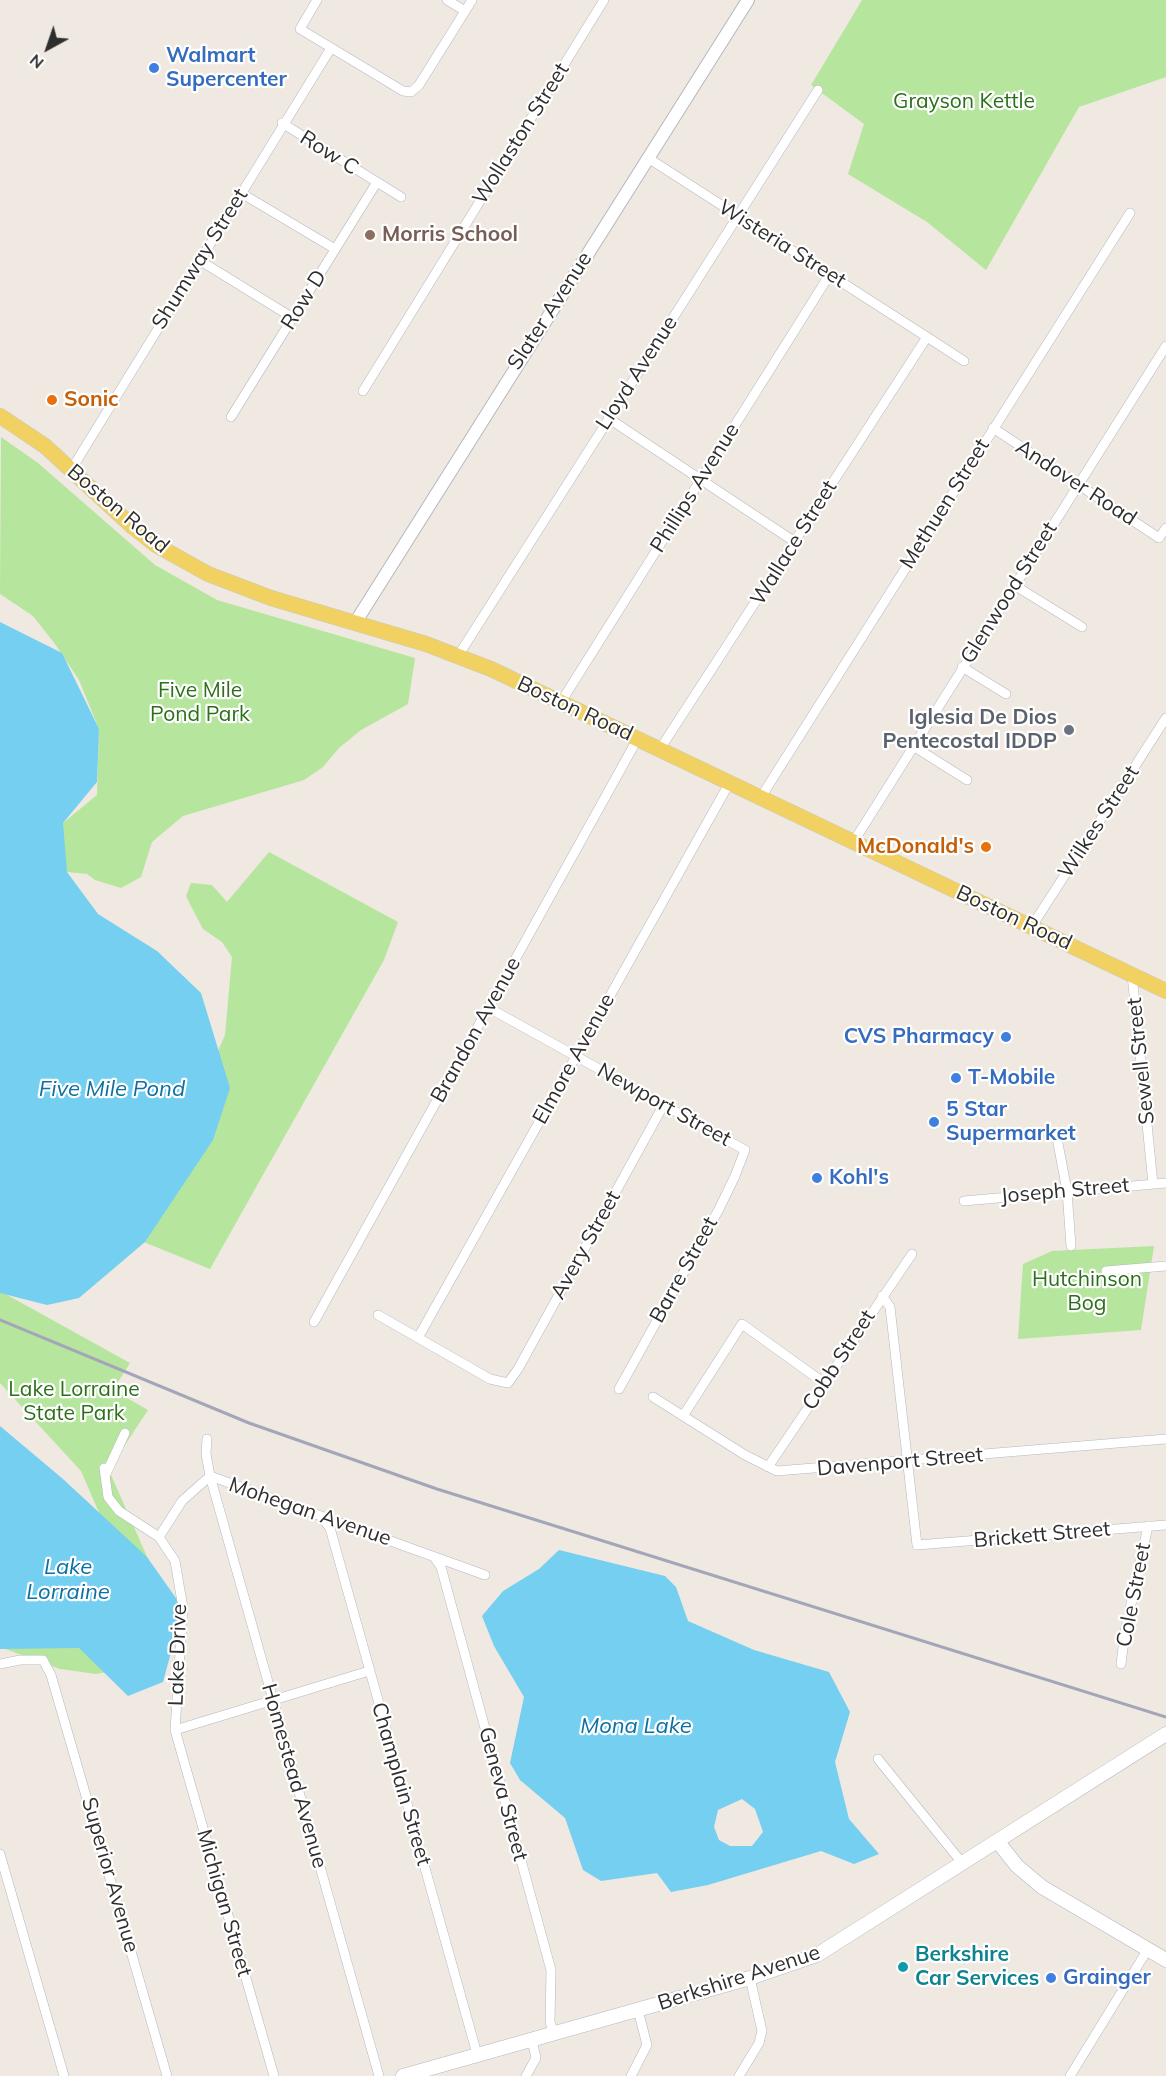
<!DOCTYPE html>
<html>
<head>
<meta charset="utf-8">
<style>
  body { margin:0 }
  #map { position:relative; width:1166px; height:2076px; overflow:hidden; background:#efe9e1; font-family:Mulish,sans-serif }
  canvas { display:block }
  .north { position:absolute; left:18px; top:18px; width:60px; height:60px; -webkit-text-stroke:4px #fff; paint-order:stroke; rotate:220deg; font-size:16px; font-weight:700; line-height:24px; text-align:center; color:#2e2e2e }
  .north::after { content:''; display:block; margin:auto; width:21px; height:27px; background:#2e2e2e; clip-path:polygon(50% 0,100% 100%,50% 72%,0 100%) }
</style>
</head>
<body>
<div id="map">
<canvas width="1166" height="2076"></canvas>
<div class="north">N</div>
</div>
<script>
const c = document.querySelector('canvas').getContext('2d');
c.lineJoin = 'round';
function fillPath(path, color) {
  c.fillStyle = color;
  c.fill(path, 'evenodd');
}
function shape(rows) {
  const path = new Path2D();
  for (const r of rows) {
    path.moveTo(r[0], r[1]);
    for (let i = 2; i < r.length; i += 2) path.lineTo(r[i], r[i + 1]);
  }
  return path;
}
function stroke(path, color, width, dash) {
  c.strokeStyle = color;
  c.lineWidth = width;
  c.lineCap = dash ? 'butt' : 'round';
  c.setLineDash(dash || []);
  c.stroke(path);
}
function label(font, color, halo, rows, align = 'center') {
  c.font = font + ' Mulish,sans-serif';
  c.lineWidth = 4.5;
  c.setLineDash([]);
  c.textBaseline = 'middle';
  c.strokeStyle = halo;
  c.fillStyle = color;
  for (const [text, x, y, turn = 0] of rows) {
    c.save();
    c.translate(x, y);
    c.rotate((+turn || 0) * Math.PI / 180);
    c.textAlign = isNaN(turn) ? turn : align;
    if (halo) c.strokeText(text, 0, 0);
    c.fillText(text, 0, 0);
    c.restore();
  }
}
const green = shape([
  [862,0,1166,0,1166,77,1079,107,986,270,927,222,848,174,864,124,811,85],
  [1,437,38,463,155,565,217,600,415,658,408,704,361,730,339,748,323,767,304,780,183,816,152,842,141,877,121,888,95,880,87,874,67,872,62,852,63,823,97,795,99,729,79,680,55,644,33,616,0,594],
  [269,852,398,922,384,960,210,1269,80,1216,206,1078,225,1035,232,957,222,942,203,929,192,908,186,896,191,883,212,885,227,902],
  [1154,1246,1141,1330,1018,1339,1023,1264,1052,1251],
  [0,1291,130,1363,113,1390,148,1410,121,1451,107,1466,182,1636,139,1666,96,1674,60,1669,0,1647,151,1633,81,1471,0,1383]
]);
const water = shape([
  [0,622,62,653,99,729,97,782,63,823,67,872,98,914,157,951,201,993,230,1088,213,1140,145,1242,79,1298,47,1305,0,1293],
  [0,1426,63,1479,147,1557,183,1608,163,1682,128,1696,79,1648,0,1649],
  [559,1550,665,1576,676,1587,688,1621,754,1650,829,1672,850,1712,835,1762,849,1819,879,1854,854,1864,821,1851,708,1885,671,1892,657,1873,601,1881,583,1870,565,1818,520,1780,510,1763,524,1697,494,1646,482,1616,503,1591,539,1569],
  [742,1799,755,1809,763,1832,752,1846,730,1846,719,1840,714,1827,718,1810]
]);
const minor = shape([
  [317,0,300,29,403,91,411,92,419,85,472,0],
  [447,0,465,11],
  [282,123,401,197],
  [648,158,927,337,660,749],
  [241,193,335,249],
  [199,260,293,318],
  [927,337,964,361],
  [363,391,604,0],
  [231,417,377,182],
  [608,418,795,542],
  [993,428,1159,538,1166,528],
  [71,470,331,48],
  [1014,585,1082,627],
  [458,656,818,90],
  [962,667,1006,694],
  [561,702,830,274],
  [913,746,967,780],
  [761,797,1130,213],
  [854,841,1166,346],
  [1032,926,1166,718],
  [1132,974,1153,1184],
  [489,1008,745,1150,735,1176,719,1209,619,1389],
  [1057,1138,1067,1191,1071,1246],
  [964,1201,1166,1183],
  [1106,1271,1166,1266],
  [882,1296,890,1307,917,1545,1166,1525],
  [378,1315,490,1379,508,1383,518,1369,663,1106],
  [314,1322,638,738],
  [419,1336,730,782],
  [653,1397,745,1455,777,1471,1166,1439],
  [683,1416,742,1324,824,1383],
  [207,1439,206,1454,210,1476,379,2076],
  [768,1467,912,1254],
  [104,1468,108,1497,119,1511,159,1537,175,1561,183,1608,175,1730,274,2076],
  [106,1474,125,1433],
  [321,1517,330,1528,477,2054],
  [159,1537,182,1501,210,1476,485,1575],
  [434,1557,441,1567,551,1970,550,2022,554,2034],
  [0,1664,20,1660,43,1660,51,1675,167,2076],
  [1121,1664,1125,1632,1148,1526],
  [175,1730,369,1671],
  [878,1759,963,1864],
  [0,1854,64,2076],
  [526,2076,536,2058,532,2040],
  [631,2076,647,2045,638,2010],
  [739,2076,759,2043,762,2031,750,1978],
  [1070,2076,1148,1949]
]);
const tertiary = shape([
  [355,623,748,0]
]);
const secondary = shape([
  [998,1842,1017,1866,1042,1887,1166,1960],
  [403,2076,750,1978,817,1955,1166,1734]
]);
const primary = shape([
  [0,416,45,446,133,527,156,545,208,574,271,598,426,644,491,669,1166,991]
]);
const rail = shape([
  [0,1320,249,1423,437,1489,1166,1717]
]);
const markers = [
  [154,68,6,"#3f7fe0"],
  [370,235,6,"#8d6e63"],
  [52,400,6,"#e8710a"],
  [1069,730,6,"#6b7280"],
  [986,847,6,"#e8710a"],
  [1006,1037,6,"#3f7fe0"],
  [956,1078,6,"#3f7fe0"],
  [934,1122,6,"#3f7fe0"],
  [817,1178,6,"#3f7fe0"],
  [903,1967,6,"#0f9aa8"],
  [1051,1978,6,"#3f7fe0"]
];
const shopNames = [
  ["Walmart",166,56],
  ["Supercenter",166,80],
  ["CVS Pharmacy",994,1037,"right"],
  ["T-Mobile",968,1078],
  ["5 Star",946,1110],
  ["Supermarket",946,1134],
  ["Kohl's",829,1178],
  ["Grainger",1063,1978]
];
const parkNames = [
  ["Grayson Kettle",964,102],
  ["Five Mile",200,691],
  ["Pond Park",200,715],
  ["Hutchinson",1087,1280],
  ["Bog",1087,1304],
  ["Lake Lorraine",74,1390],
  ["State Park",74,1414]
];
const streetNames = [
  ["Wollaston Street",521,134,-58],
  ["Row C",329,153,32],
  ["Wisteria Street",782,244,32],
  ["Shumway Street",200,259,-58],
  ["Row D",304,300,-58],
  ["Slater Avenue",550,311,-57],
  ["Lloyd Avenue",637,373,-57],
  ["Andover Road",1076,483,33],
  ["Phillips Avenue",695,488,-58],
  ["Methuen Street",945,504,-58],
  ["Boston Road",118,509,40],
  ["Wallace Street",794,543,-58],
  ["Glenwood Street",1009,593,-58],
  ["Boston Road",575,709,25],
  ["Wilkes Street",1099,822,-57],
  ["Boston Road",1014,918,25],
  ["Brandon Avenue",476,1030,-61],
  ["Elmore Avenue",574,1059,-61],
  ["Sewell Street",1141,1061,-96],
  ["Newport Street",664,1105,29],
  ["Joseph Street",1065,1191,-5],
  ["Avery Street",586,1245,-61],
  ["Barre Street",684,1270,-61],
  ["Cobb Street",839,1360,-57],
  ["Davenport Street",900,1462,-5],
  ["Mohegan Avenue",310,1512,19],
  ["Brickett Street",1042,1535,-5],
  ["Cole Street",1134,1595,-79],
  ["Lake Drive",178,1655,-88],
  ["Homestead Avenue",294,1776,74],
  ["Champlain Street",401,1784,74],
  ["Geneva Street",503,1794,75],
  ["Superior Avenue",110,1875,74],
  ["Michigan Street",224,1903,74],
  ["Berkshire Avenue",739,1978,-18]
];
const educationNames = [
  ["Morris School",382,235]
];
const foodNames = [
  ["Sonic",64,400],
  ["McDonald's",974,847,"right"]
];
const worshipNames = [
  ["Iglesia De Dios",1057,718],
  ["Pentecostal IDDP",1057,742]
];
const cultureNames = [
  ["Berkshire",915,1955],
  ["Car Services",915,1979]
];
const waterNames = [
  ["Five Mile Pond",112,1089],
  ["Lake",68,1567],
  ["Lorraine",68,1592],
  ["Mona Lake",636,1726]
];
fillPath(green, '#b6e59e');
fillPath(water, '#75cff0');
stroke(minor, '#b4b7c1', 10);
stroke(tertiary, '#b4b7c1', 14);
stroke(secondary, '#b4b7c1', 15);
stroke(primary, '#c9c9c9', 16);
stroke(minor, '#fff', 9);
stroke(tertiary, '#fff', 12);
stroke(secondary, '#fff', 14);
stroke(primary, '#f2d163', 15);
stroke(rail, '#a3a6b8', 3);
for (const [x, y, r, color] of markers) {
  const dot = new Path2D();
  dot.arc(x, y, r, 0, 2 * Math.PI);
  c.fillStyle = color;
  c.fill(dot);
  stroke(dot, '#fff', 2);
}
label('bold 21px', '#366cbe', '#fff', shopNames, 'left');
label('21px', '#2c6e1b', '#fff', parkNames);
label('21px', '#2e2e2e', '#fff', streetNames);
label('bold 21px', '#785e54', '#fff', educationNames, 'left');
label('bold 21px', '#c56008', '#fff', foodNames, 'left');
label('bold 21px', '#5b616d', '#fff', worshipNames, 'right');
label('bold 21px', '#0d838f', '#fff', cultureNames, 'left');
label('italic 22px', '#0d6fa3', '#fff', waterNames);
</script>
</body>
</html>
